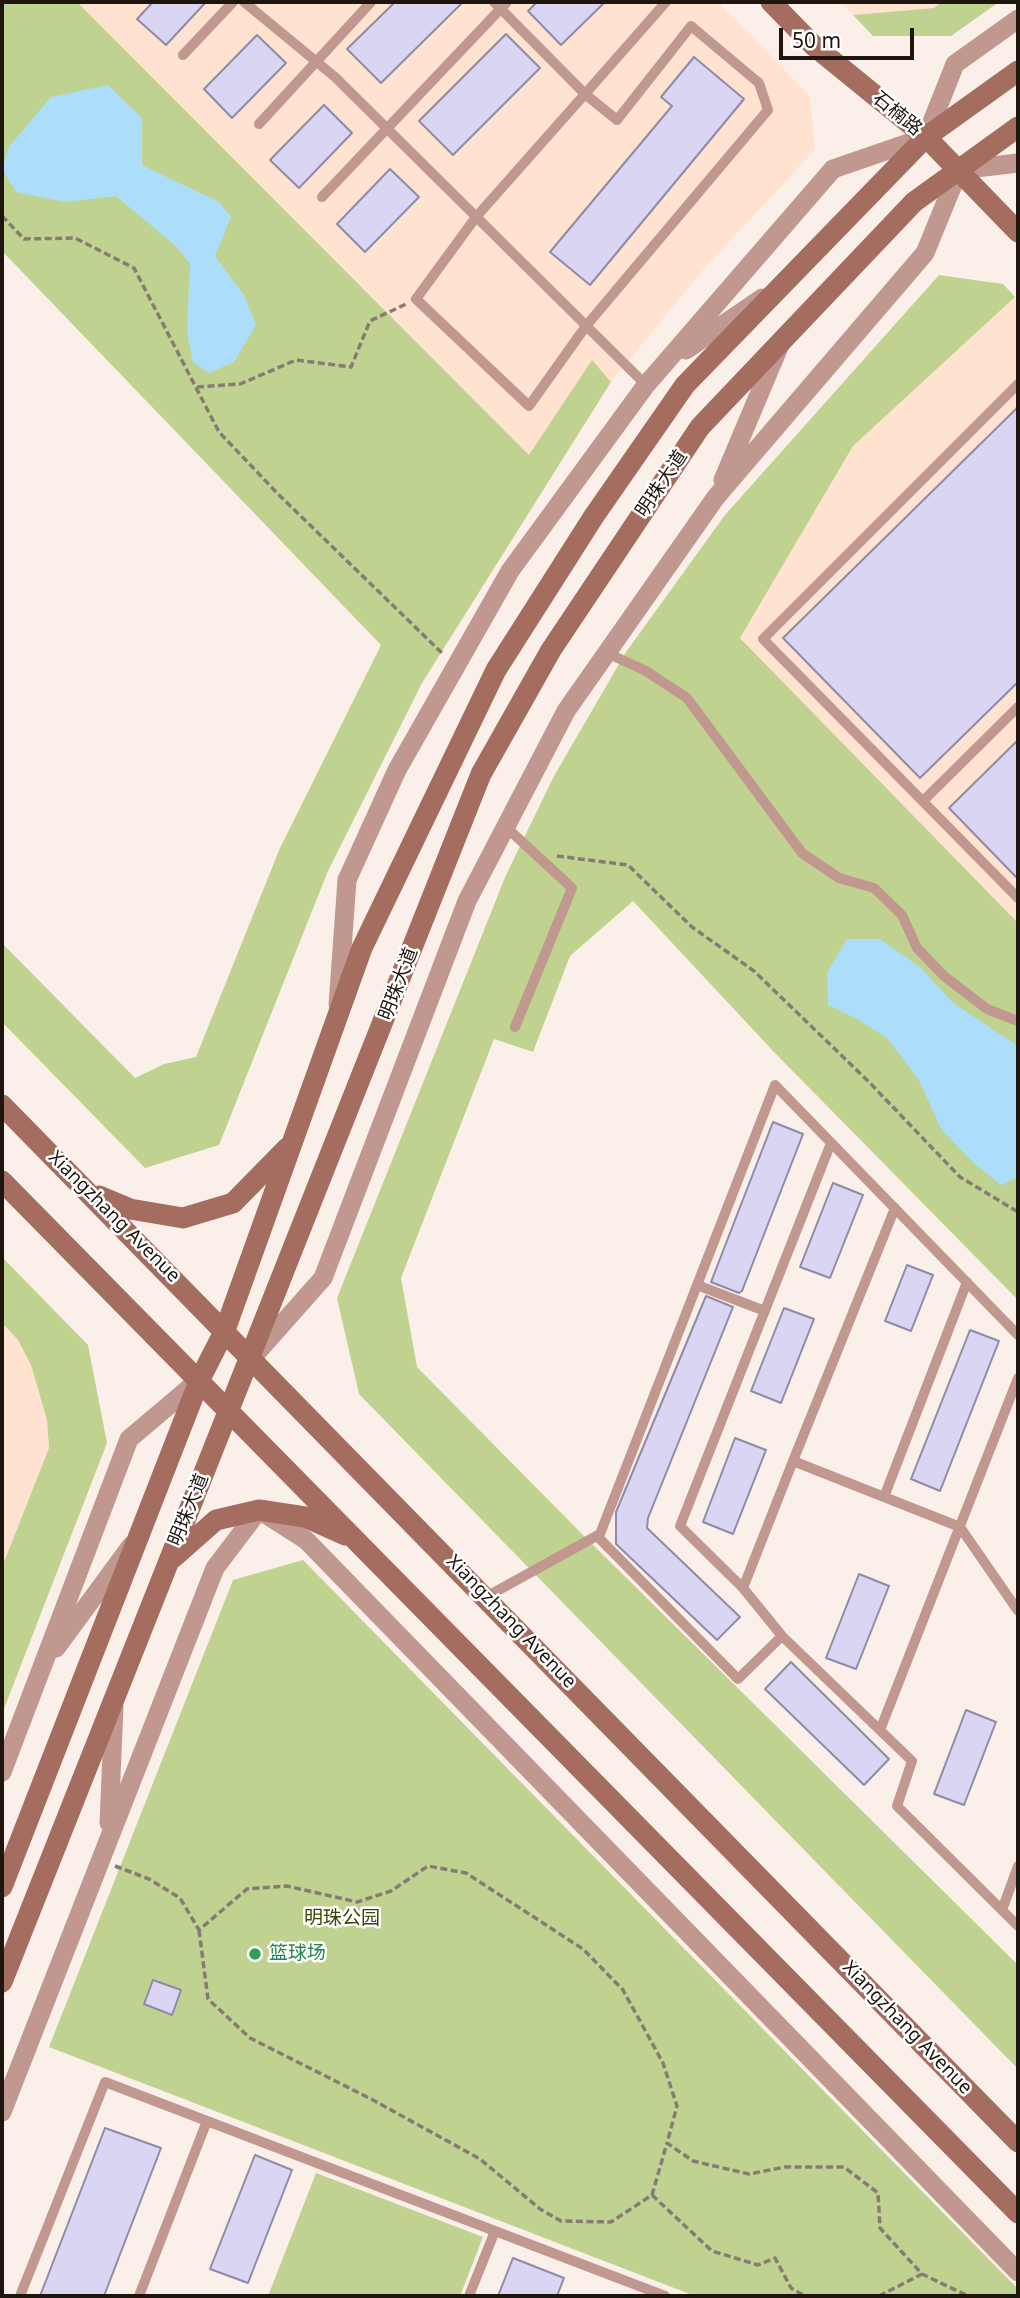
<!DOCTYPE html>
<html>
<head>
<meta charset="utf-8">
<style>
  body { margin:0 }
  #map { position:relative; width:1020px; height:2298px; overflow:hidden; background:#fbf0e9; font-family:"Noto Sans",sans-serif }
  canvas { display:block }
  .frame { position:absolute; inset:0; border:4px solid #1e150e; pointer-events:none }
  .scale { position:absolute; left:779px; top:28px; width:135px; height:32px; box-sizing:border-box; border:4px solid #1e150e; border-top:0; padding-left:9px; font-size:21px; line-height:24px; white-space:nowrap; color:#1e150e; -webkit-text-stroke:5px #fff; paint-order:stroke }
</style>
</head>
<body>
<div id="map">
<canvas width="1020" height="2298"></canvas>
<div class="frame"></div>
<div class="scale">50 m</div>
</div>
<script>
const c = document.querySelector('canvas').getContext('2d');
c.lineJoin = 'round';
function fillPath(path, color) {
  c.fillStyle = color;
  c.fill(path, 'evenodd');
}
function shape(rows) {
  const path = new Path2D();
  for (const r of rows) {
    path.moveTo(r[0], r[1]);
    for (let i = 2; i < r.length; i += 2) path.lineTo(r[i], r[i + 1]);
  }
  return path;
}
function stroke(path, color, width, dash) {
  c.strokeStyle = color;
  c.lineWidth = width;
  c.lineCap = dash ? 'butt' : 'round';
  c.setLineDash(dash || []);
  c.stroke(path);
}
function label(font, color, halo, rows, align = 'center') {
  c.font = font + ' "Noto Sans","Noto Sans SC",sans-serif';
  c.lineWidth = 5;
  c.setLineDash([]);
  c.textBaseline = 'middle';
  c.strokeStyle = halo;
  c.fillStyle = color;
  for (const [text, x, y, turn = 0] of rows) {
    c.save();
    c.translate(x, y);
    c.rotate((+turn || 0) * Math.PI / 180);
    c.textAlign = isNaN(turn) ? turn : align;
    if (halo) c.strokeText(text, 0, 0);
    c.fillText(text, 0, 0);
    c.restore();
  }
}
const built = shape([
  [77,2,718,2,810,96,815,150,708,264,611,382,592,361,530,456],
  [840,2,942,2,934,8,853,15],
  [1015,297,1018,301,1018,923,740,638,853,446],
  [2,1323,18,1340,31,1365,47,1420,49,1448,2,1567]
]);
const green = shape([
  [2,2,77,2,529,455,592,360,611,382,422,683,328,871,219,1145,145,1168,2,1022,2,943,135,1078,164,1064,196,1057,280,848,381,645,2,251],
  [942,2,999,2,951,36,873,36,853,15,934,8],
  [939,275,1003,284,1015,297,853,446,740,638,1018,923,1018,1300,773,1051,633,901,570,956,533,1052,494,1039,401,1278,417,1367,583,1535,1018,1965,1018,2069,359,1394,337,1298,506,875,554,776,626,652,725,515],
  [2,1257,88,1345,107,1443,2,1714,2,1567,49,1448,47,1420,31,1365,18,1340,2,1323],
  [303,1560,1018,2289,1018,2296,695,2296,49,2047,233,1580],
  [316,2173,483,2237,460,2296,268,2296]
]);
const water = shape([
  [108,85,142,118,142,165,219,202,231,217,215,256,244,295,256,325,234,362,209,373,193,362,187,332,190,264,176,246,116,196,65,202,16,192,2,169,8,148,51,97],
  [847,939,880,939,921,968,953,1003,1018,1046,1018,1177,1001,1185,976,1165,941,1129,919,1080,887,1038,859,1020,828,1005,827,973]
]);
const building = shape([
  [153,2,206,2,166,45,137,19,153,2],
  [395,2,463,2,381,83,347,49,395,2],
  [537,2,605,2,561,45,528,11,537,2],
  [506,34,540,68,453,155,419,121,506,34],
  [257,35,286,63,232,118,204,89,257,35],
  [694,57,744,99,590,285,550,252,672,106,661,97,694,57],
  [324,105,352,133,299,188,270,160,324,105],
  [390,169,419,197,365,252,337,224,390,169],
  [1018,407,1018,682,920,778,783,638,1018,407],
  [1018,740,1018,879,949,808,1018,740],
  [773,1122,803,1134,742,1291,739,1293,711,1282,773,1122],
  [833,1183,863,1195,830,1278,800,1267,833,1183],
  [907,1265,933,1275,911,1331,885,1321,907,1265],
  [706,1296,733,1307,648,1518,647,1528,740,1617,717,1640,616,1544,616,1512,706,1296],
  [784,1308,814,1319,781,1403,751,1391,784,1308],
  [970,1330,999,1341,940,1491,911,1479,970,1330],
  [735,1438,766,1450,733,1534,703,1522,735,1438],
  [859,1574,889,1586,856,1669,826,1658,859,1574],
  [791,1662,889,1759,864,1785,765,1689,791,1662],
  [966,1710,996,1722,964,1805,934,1794,966,1710],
  [153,1980,181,1990,172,2015,144,2004,153,1980],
  [105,2128,161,2148,104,2296,40,2296,105,2128],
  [255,2155,292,2170,248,2283,210,2269,255,2155],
  [513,2258,564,2278,557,2296,498,2296,513,2258]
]);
const path = shape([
  [2,216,24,239,75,238,134,268,219,432,278,494,443,654],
  [197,387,240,384,296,360,351,367,370,321,406,304],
  [557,856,628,865,692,927,754,971,869,1082,960,1177,1018,1212],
  [115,1866,149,1879,180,1898,199,1930,247,1889,287,1886,357,1902,391,1891,428,1866,466,1873,583,1949,623,1990,663,2063,677,2106,667,2143,693,2161,749,2174,785,2167,844,2167,878,2193,880,2228,922,2274,968,2296],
  [199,1930,208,1999,250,2038,373,2100,480,2159,540,2209,561,2221,611,2222,652,2195,667,2143],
  [652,2195,712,2251,758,2265,775,2258,791,2288,805,2296],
  [879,2296,922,2274]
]);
const lane = shape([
  [244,2,335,77,646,385],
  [494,2,585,94,617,120,691,26,759,83,768,110,586,326,529,406,416,299,476,217,585,94,666,2],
  [183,55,233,2],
  [259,124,371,2],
  [322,197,507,2],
  [1018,384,763,639,1018,898],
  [607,653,646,671,687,698,802,853,839,878,874,888,902,915,917,948,944,976,987,1009,1018,1021],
  [923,801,1018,707],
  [506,827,572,888,515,1027],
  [831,1143,680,1526,743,1588,793,1461,960,1527,1018,1611],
  [697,1285,765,1311],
  [793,1461,895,1208],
  [884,1497,967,1282],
  [597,1536,738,1679,782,1636,912,1761,897,1806,1018,1926],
  [743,1588,782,1636],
  [486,1597,600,1534,775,1085,1018,1335],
  [880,1730,1018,1378],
  [1002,1910,1018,1866],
  [20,2296,105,2082,665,2296],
  [139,2296,207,2121],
  [469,2296,495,2231]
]);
const street = shape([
  [686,350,762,298],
  [723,480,779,347],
  [338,1005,347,880,397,770,510,571,646,385,833,169,926,137,955,64,1018,19],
  [252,1358,323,1278,467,901,566,711,716,497,925,253,959,170,1018,163],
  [56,1648,131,1546],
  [2,1772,129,1439,200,1379],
  [109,1823,114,1707],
  [2,2112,215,1568,259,1510,306,1540,1018,2272]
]);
const secondary = shape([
  [771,2,813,45,926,137,1018,232],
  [2,1105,1018,2142],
  [2,1181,1018,2213],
  [99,1196,130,1209,183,1218,233,1203,287,1148],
  [173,1558,216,1520,259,1510,305,1517,345,1535],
  [2,1887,200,1379,225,1330,362,948,496,670,594,516,685,385,926,137,1018,71],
  [2,1982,481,774,551,650,700,427,914,202,1018,127]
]);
const markers = [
  [255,1954,7,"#2e9e5b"]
];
const streetNames = [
  ["石楠路",897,114,39],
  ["明珠大道",662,484,-56],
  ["明珠大道",399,984,-69],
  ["Xiangzhang Avenue",114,1217,45],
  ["明珠大道",189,1510,-68],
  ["Xiangzhang Avenue",511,1622,46],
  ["Xiangzhang Avenue",907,2028,46]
];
const parkNames = [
  ["明珠公园",342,1919]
];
const leisureNames = [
  ["篮球场",269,1954]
];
fillPath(built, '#ffe3d0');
fillPath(green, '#c0d28f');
fillPath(water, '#acdefc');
fillPath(building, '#d9d5f2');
stroke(building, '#8f8ba6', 2);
stroke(path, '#867c75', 3.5, [7, 3.5]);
stroke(lane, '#c09890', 10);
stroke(street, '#c09890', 19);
stroke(secondary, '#a56c60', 21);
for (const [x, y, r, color] of markers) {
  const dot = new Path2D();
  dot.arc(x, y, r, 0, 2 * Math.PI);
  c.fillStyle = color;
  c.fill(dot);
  stroke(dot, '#fff', 2.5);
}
label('19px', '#1e150e', '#fff', streetNames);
label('19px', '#394504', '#fff', parkNames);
label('19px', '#27864d', '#fff', leisureNames, 'left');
</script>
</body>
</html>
